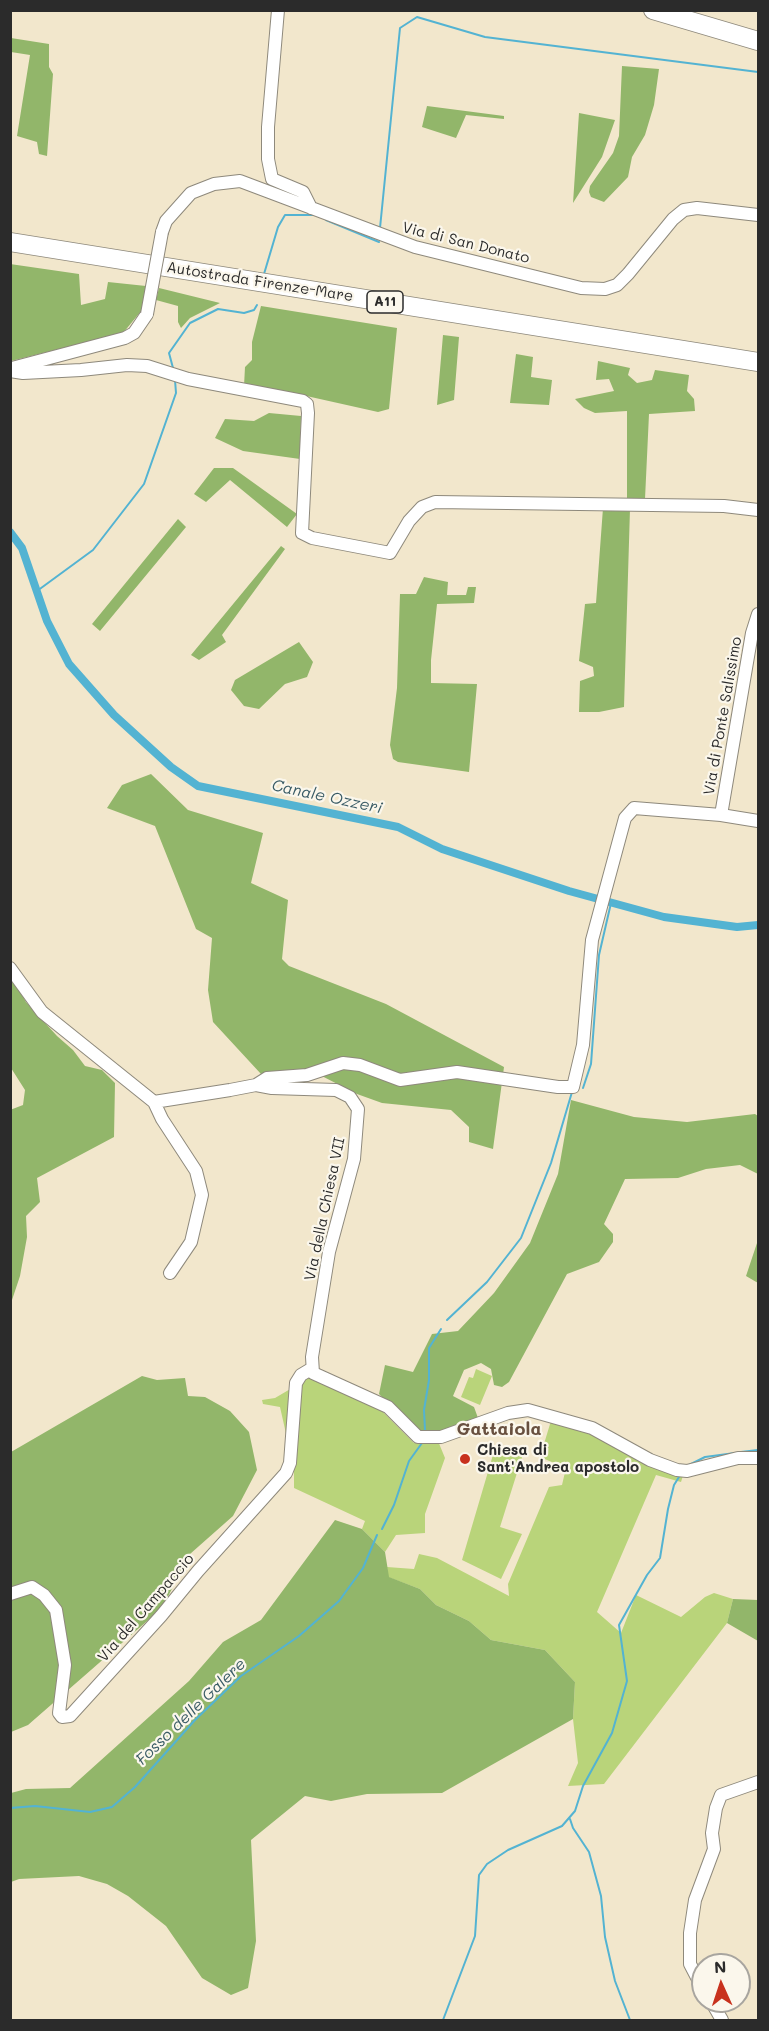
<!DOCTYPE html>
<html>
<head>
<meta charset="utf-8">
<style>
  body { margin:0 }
  #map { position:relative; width:769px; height:2031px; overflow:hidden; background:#f2e7cc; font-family:Mali,sans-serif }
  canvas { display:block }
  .frame { position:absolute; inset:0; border:12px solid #2b2b2b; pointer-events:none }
  .north { position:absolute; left:691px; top:1953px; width:60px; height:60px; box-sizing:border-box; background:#fbf7ec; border:2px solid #a8a59f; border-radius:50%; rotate:357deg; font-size:16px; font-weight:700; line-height:24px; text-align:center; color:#2b2b2b }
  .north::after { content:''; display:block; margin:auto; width:21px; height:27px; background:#c8321e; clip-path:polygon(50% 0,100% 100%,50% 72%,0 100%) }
</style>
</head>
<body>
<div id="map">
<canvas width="769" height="2031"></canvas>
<div class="frame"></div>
<div class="north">N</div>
</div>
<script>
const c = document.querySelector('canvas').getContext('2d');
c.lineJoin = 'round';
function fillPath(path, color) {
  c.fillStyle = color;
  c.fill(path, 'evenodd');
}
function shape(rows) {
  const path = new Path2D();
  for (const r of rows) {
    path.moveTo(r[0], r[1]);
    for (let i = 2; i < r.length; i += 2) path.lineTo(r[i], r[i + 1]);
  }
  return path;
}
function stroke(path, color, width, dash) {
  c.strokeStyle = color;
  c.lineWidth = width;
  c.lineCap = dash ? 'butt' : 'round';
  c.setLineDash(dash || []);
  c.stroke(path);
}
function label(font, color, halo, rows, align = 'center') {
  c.font = font + ' Mali,sans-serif';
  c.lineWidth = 4.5;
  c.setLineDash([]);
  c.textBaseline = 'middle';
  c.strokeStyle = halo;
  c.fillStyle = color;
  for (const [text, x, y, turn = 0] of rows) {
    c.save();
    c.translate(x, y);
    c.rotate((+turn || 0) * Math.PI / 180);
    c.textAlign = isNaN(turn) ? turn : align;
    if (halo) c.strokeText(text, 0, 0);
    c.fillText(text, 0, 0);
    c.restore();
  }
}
const green = shape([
  [476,1369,492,1376,480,1405,461,1397,469,1377,473,1378],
  [309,1378,379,1408,414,1443,438,1441,445,1458,425,1514,425,1533,396,1535,385,1552,362,1529,365,1521,294,1488,294,1469,280,1407,263,1404,262,1400,275,1398],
  [554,1411,575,1417,653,1456,686,1466,681,1482,656,1475,597,1612,621,1633,636,1595,681,1617,705,1597,714,1593,733,1599,727,1623,604,1784,568,1786,578,1763,573,1719,575,1682,545,1650,491,1640,469,1621,436,1605,420,1589,388,1577,387,1567,414,1569,419,1554,437,1558,509,1596,508,1584,549,1487,562,1485,566,1468,540,1457],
  [495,1448,522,1457,500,1527,522,1534,501,1579,462,1560]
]);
const forest = shape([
  [11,38,49,44,49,67,53,74,47,156,39,154,37,142,17,136,30,55,11,52],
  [622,66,659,69,654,105,645,135,632,157,628,177,604,202,591,197,589,192,590,186,613,153,619,136],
  [427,106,504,116,504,119,466,115,456,138,422,127],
  [579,113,615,120,602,157,573,203],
  [10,264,79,274,81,305,105,299,108,282,146,286,142,310,123,333,11,361],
  [159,288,220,303,190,318,181,328,178,322,178,306,156,300],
  [261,306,397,328,389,409,378,412,302,395,244,386,245,367,252,360,252,342],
  [443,335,459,337,454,400,437,405],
  [516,354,533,357,531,377,552,380,549,405,510,403],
  [598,361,630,368,628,375,637,383,652,380,655,370,689,375,687,391,694,399,695,411,649,414,645,499,627,499,627,411,595,413,584,408,575,399,614,391,609,379,596,380],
  [269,413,301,416,300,459,243,451,215,438,225,419,254,421],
  [214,468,233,468,297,514,287,527,230,480,206,502,194,494],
  [603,508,630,509,624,707,599,712,579,712,580,681,594,676,593,667,579,661,585,604,596,603],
  [178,519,186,527,100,631,92,624],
  [281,546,285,549,222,635,226,642,199,660,191,655],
  [424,577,448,582,447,595,466,595,468,587,476,587,474,603,437,604,431,660,431,683,477,684,469,772,398,762,393,759,390,745,397,688,400,594,416,594],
  [299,642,313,662,307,677,285,684,259,709,244,706,231,690,235,680],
  [151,774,188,810,263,833,251,883,288,900,282,959,289,966,386,1004,504,1067,493,1149,469,1142,469,1127,451,1110,382,1103,357,1094,312,1071,261,1074,213,1022,208,990,212,938,196,929,155,826,107,808,122,785],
  [11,975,26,1002,57,1036,73,1050,85,1066,102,1070,115,1083,114,1137,37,1178,40,1202,26,1216,27,1237,20,1276,11,1303,10,1110,23,1105,25,1090,11,1068],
  [571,1100,634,1117,687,1122,755,1114,758,1116,758,1174,740,1165,706,1169,678,1178,625,1179,604,1224,613,1234,613,1242,599,1262,567,1274,509,1382,502,1387,494,1385,491,1369,481,1363,464,1370,453,1396,474,1407,478,1418,451,1429,418,1434,379,1394,385,1365,413,1372,432,1334,458,1331,494,1293,530,1243,558,1174],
  [758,1240,758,1283,746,1276],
  [142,1376,157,1380,185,1378,188,1396,205,1397,230,1411,249,1432,257,1470,233,1516,190,1554,162,1608,28,1725,11,1732,11,1452],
  [335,1520,362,1529,385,1552,389,1577,420,1589,436,1605,469,1621,491,1640,545,1650,575,1682,573,1719,442,1793,367,1794,331,1801,305,1796,251,1840,256,1941,248,1988,231,1995,202,1978,166,1926,128,1896,107,1884,79,1876,19,1879,11,1882,11,1793,26,1789,70,1788,189,1681,223,1642,261,1620],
  [733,1599,758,1600,758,1641,727,1623]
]);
const stream = shape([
  [326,220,379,242],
  [380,228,400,28,417,17,485,37,758,72],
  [264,274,278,227,285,215,315,215],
  [173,368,169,353,190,323,218,309,244,313,254,310,257,305],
  [37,591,93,550,144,484,176,393,175,380],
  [583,1088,591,1064,599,955,611,903],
  [447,1320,487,1282,521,1238,551,1163,572,1092],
  [425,1430,424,1410,429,1380,429,1348,441,1329],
  [741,1452,758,1450],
  [689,1465,705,1457,735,1453],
  [382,1529,394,1505,409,1461,422,1443],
  [10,1808,35,1806,90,1812,112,1807,135,1787,195,1720,241,1676,299,1636,339,1601,363,1568,377,1535],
  [570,1819,573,1828,589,1852,601,1896,605,1937,615,1981,630,2020],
  [443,2020,475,1936,479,1875,487,1864,508,1850,562,1826,575,1811,583,1786,612,1733,627,1681,619,1625,647,1575,660,1558,668,1509,674,1485,679,1477]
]);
const canal = shape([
  [10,532,22,548,47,621,69,664,114,715,171,767,198,786,398,827,442,849,569,891,664,917,737,927,758,925]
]);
const minor = shape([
  [278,10,268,127,268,159,272,179,303,192,311,208],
  [162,232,166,221,191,193,214,184,240,181,415,247,581,288,605,289,617,285,628,274,673,219,684,210,697,208,758,215],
  [12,368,125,338,134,333,147,314],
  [10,371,23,373,81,370,127,365,147,366,188,379,303,401,307,404,308,413,302,533,312,538,390,553,409,521,422,507,435,502,724,506,758,510],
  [721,815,758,821],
  [10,968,42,1012,154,1102,230,1090,256,1085,267,1078,307,1075,343,1063,360,1065,400,1080,457,1072,558,1087,573,1087,583,1045,592,940,625,818,634,808,721,815,752,633,758,614],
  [256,1085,272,1088,336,1090,350,1097,358,1109,354,1159,329,1252,312,1357,313,1373,388,1407,418,1437,441,1437,508,1413,528,1410,592,1428,650,1460,677,1470,687,1471,738,1458,758,1458],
  [154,1102,162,1119,196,1171,202,1195,191,1242,170,1273],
  [10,1594,32,1587,44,1595,56,1610,65,1665,59,1713,62,1717,70,1716,161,1616,198,1571,286,1473,290,1463,296,1383,301,1375,311,1369],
  [703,1989,690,1964,690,1933,695,1900,714,1849,712,1833,716,1808,721,1795,758,1782],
  [711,2001,722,2020]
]);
const highway = shape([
  [653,10,758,41],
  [10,242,758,362]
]);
const minorBridge = shape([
  [147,314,162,232]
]);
const markers = [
  [465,1459,6,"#c8321e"]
];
const shields = [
  [385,302,36]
];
const shieldNames = [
  ["A11",385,302]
];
const streetNames = [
  ["Via di San Donato",466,243,14],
  ["Autostrada Firenze-Mare",260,282,9],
  ["Via di Ponte Salissimo",723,716,-80],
  ["Via della Chiesa VII",325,1209,-78],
  ["Via del Campaccio",146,1608,-49]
];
const poiNames = [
  ["Chiesa di",477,1450],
  ["Sant'Andrea apostolo",477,1467]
];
const waterNames = [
  ["Canale Ozzeri",327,797,12],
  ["Fosso delle Galere",191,1712,-44]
];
const quarterNames = [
  ["Gattaiola",499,1429]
];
fillPath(green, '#b9d47a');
fillPath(forest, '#92b66a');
stroke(stream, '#53b3d2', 2);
stroke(canal, '#53b3d2', 8);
stroke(minor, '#8e897c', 14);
stroke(highway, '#8e897c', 20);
stroke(minor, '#fff', 12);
stroke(highway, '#fff', 18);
stroke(minorBridge, '#8e897c', 14, []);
stroke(minorBridge, '#fff', 12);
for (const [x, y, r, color] of markers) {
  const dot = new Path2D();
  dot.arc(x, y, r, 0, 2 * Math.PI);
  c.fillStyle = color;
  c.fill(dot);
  stroke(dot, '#fbf7ec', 2);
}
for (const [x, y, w] of shields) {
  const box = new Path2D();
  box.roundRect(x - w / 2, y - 11, w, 22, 4.5);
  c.fillStyle = '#fbf7ec';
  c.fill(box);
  stroke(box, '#2b2b2b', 1.5);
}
label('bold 14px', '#2b2b2b', null, shieldNames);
label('15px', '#2b2b2b', '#fbf7ec', streetNames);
label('bold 15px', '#2b2b2b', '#fbf7ec', poiNames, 'left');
label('italic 16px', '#395b65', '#fbf7ec', waterNames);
label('bold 18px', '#68503f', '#fbf7ec', quarterNames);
</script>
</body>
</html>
